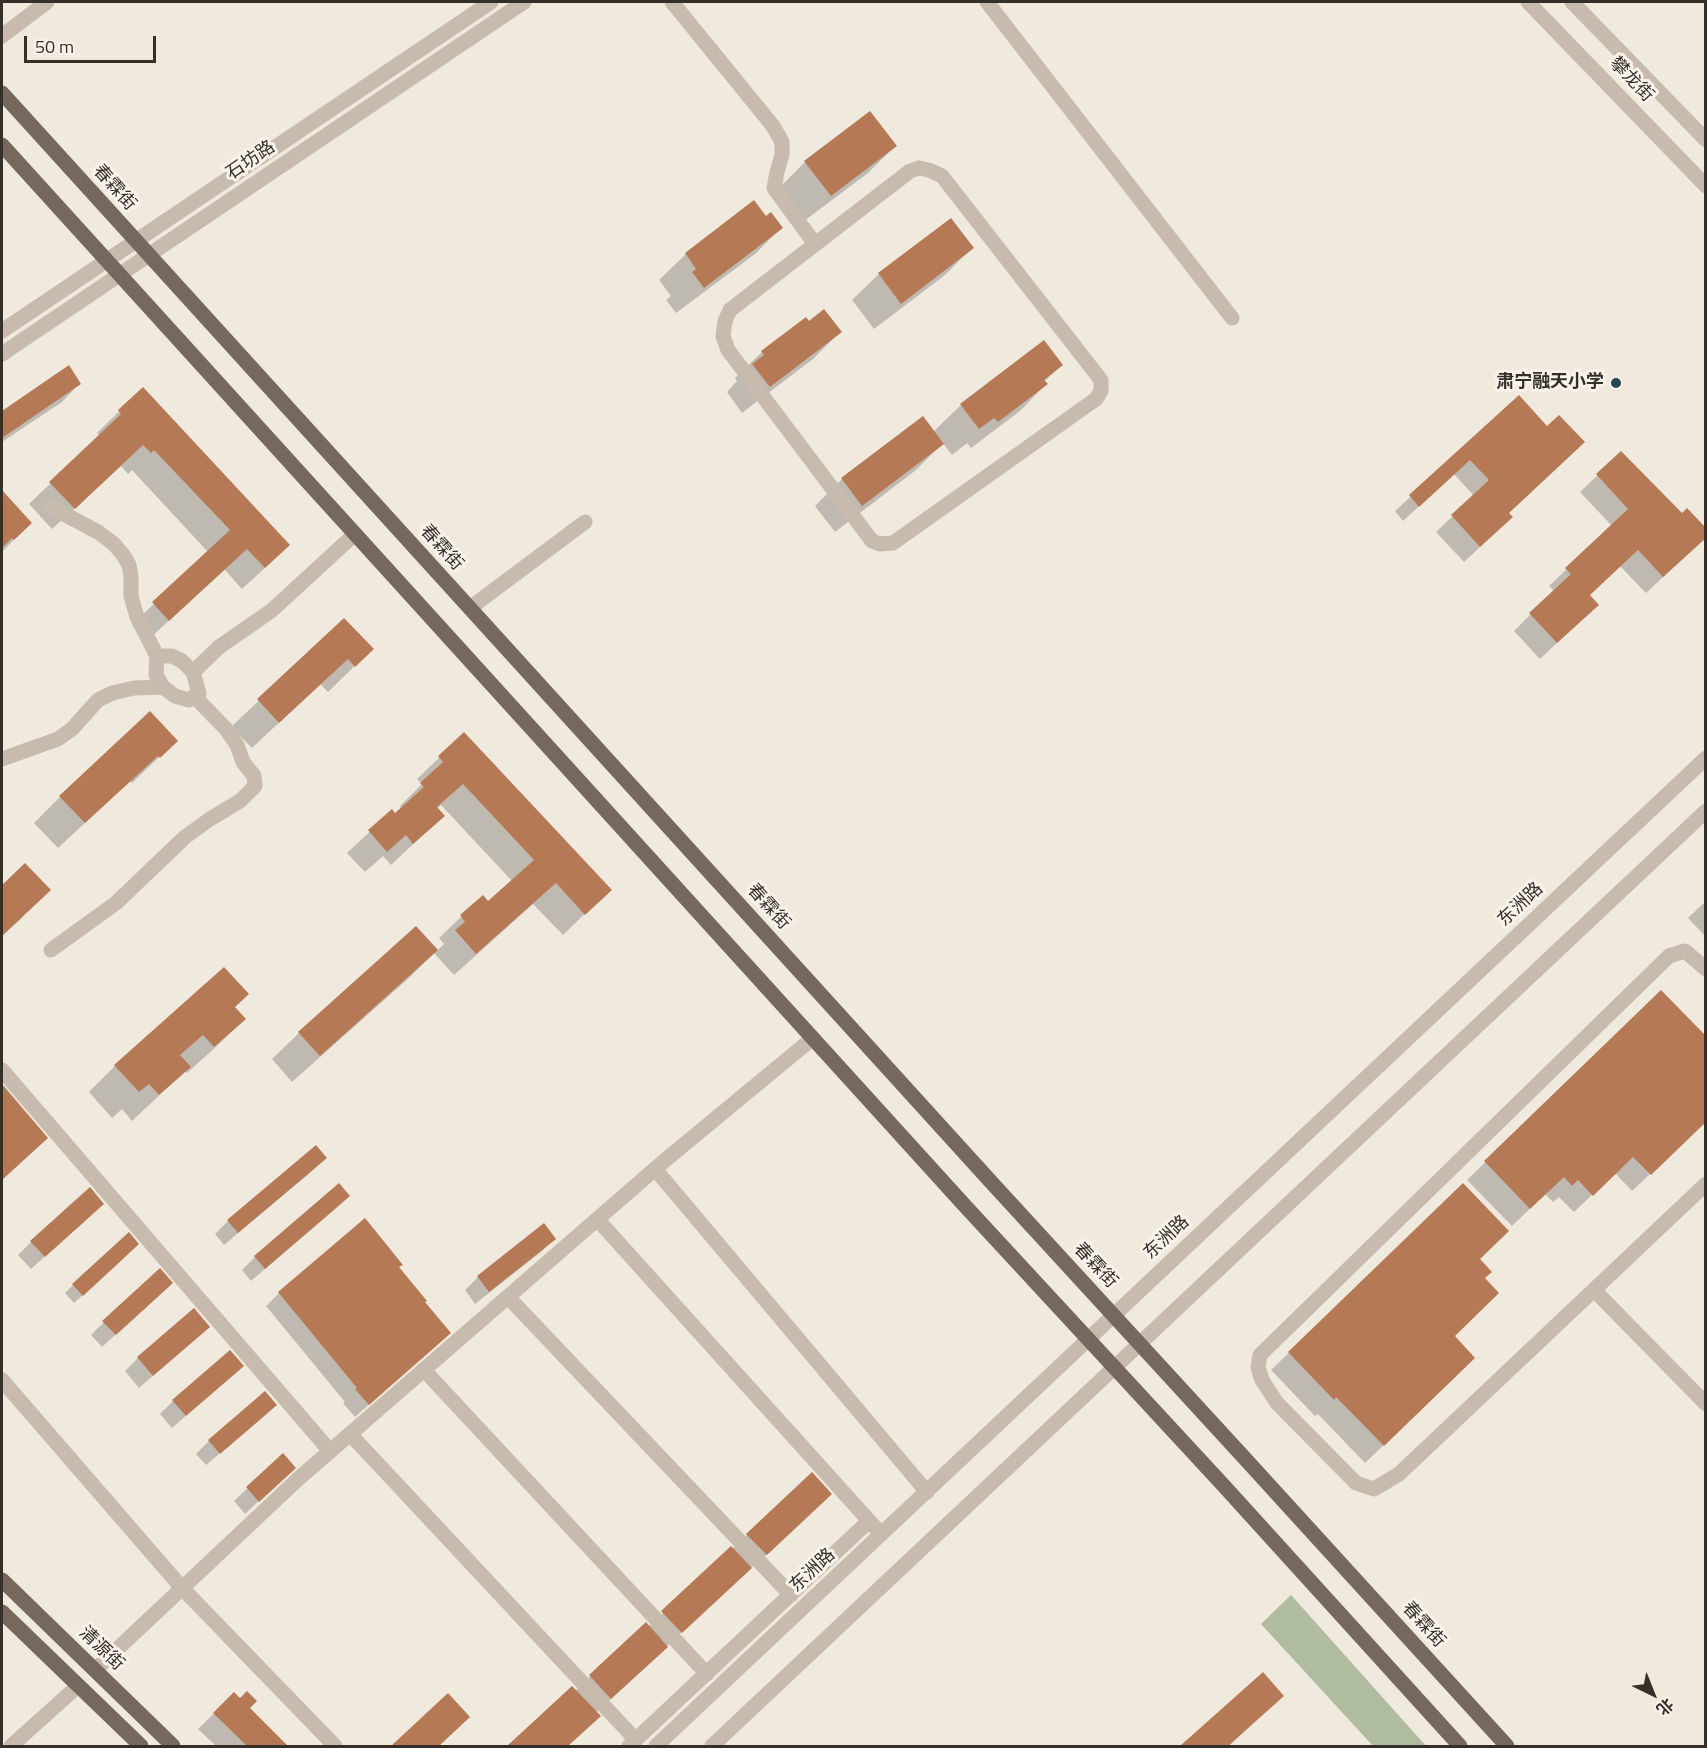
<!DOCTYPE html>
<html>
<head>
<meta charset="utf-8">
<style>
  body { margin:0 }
  #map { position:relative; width:1707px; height:1748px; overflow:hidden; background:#efe9de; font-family:"Titillium Web","Noto Sans SC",sans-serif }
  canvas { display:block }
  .frame { position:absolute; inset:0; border:3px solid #352f2a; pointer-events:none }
  .north { position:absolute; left:1623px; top:1664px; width:60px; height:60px; -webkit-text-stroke:4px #f7f3ea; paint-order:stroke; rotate:137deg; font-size:16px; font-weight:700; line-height:24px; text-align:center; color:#352f2a }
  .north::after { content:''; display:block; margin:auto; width:21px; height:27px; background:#352f2a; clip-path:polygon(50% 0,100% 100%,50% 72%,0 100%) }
  .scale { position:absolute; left:24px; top:36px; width:132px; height:27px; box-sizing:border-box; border:3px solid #352f2a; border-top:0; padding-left:8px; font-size:18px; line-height:21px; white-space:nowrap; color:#352f2a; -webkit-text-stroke:4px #f7f3ea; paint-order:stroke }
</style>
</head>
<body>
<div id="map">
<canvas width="1707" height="1748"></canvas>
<div class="frame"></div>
<div class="north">北</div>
<div class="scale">50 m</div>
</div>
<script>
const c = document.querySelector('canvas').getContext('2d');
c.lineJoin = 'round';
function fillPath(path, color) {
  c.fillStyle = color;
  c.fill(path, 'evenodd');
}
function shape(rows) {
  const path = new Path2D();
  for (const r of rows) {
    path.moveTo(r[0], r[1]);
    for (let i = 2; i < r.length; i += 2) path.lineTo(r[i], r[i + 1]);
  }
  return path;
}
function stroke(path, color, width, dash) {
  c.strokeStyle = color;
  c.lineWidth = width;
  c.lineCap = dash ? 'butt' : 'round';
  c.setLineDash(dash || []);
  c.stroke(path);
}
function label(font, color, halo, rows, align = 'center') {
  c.font = font + ' "Titillium Web","Noto Sans SC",sans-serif';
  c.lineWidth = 6;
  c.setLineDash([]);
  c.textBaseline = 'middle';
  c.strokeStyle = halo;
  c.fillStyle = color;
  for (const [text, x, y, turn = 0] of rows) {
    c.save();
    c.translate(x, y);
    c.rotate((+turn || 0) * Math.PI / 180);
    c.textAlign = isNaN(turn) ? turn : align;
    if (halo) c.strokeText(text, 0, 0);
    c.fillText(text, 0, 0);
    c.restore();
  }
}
const green = shape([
  [1291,1595,1426,1746,1373,1746,1261,1624]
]);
const shadow = shape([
  [895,146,868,173,804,221,779,188,805,162],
  [754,202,766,218,781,228,755,254,676,313,666,300,671,296,659,280,686,254],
  [950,220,972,248,945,275,874,329,852,300,879,274],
  [808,323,840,332,813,359,742,413,727,392,737,381,735,378,762,352],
  [1061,365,1044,382,1046,384,1020,411,971,448,967,443,952,455,943,443,916,470,835,532,815,506,842,479,923,418,933,432,961,405],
  [68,368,79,384,62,402,2,442,2,412],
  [142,389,266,567,242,589,224,569,147,641,132,625,208,552,132,470,128,474,121,466,52,529,29,504,100,436,97,433],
  [1519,397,1507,513,1495,533,1464,562,1436,532,1474,496,1454,474,1403,521,1395,511],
  [1621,453,1692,550,1646,593,1620,566,1588,596,1580,621,1540,659,1514,631,1554,591,1549,586,1612,526,1580,492],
  [4,496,30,523,2,552,2,498],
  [344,620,372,649,328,692,320,684,252,748,231,727],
  [464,734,609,890,563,935,533,904,454,975,434,953,410,977,292,1082,272,1059,299,1033,416,928,437,951,444,944,439,938,461,917,483,897,488,903,512,881,441,805,436,809,443,816,391,865,383,856,365,872,347,853,392,811,395,815,402,809,400,806,422,784,417,779],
  [176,741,132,783,130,781,58,848,34,823,60,797],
  [25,865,23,917,2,936,2,887],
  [1706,901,1706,937,1688,918],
  [1661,992,1706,1121,1632,1191,1615,1173,1574,1212,1559,1197,1553,1202,1545,1194,1512,1226,1467,1180],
  [234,1008,244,1019,218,1045,187,1073,185,1071,132,1121,122,1109,112,1118,89,1092,115,1066],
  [4,1090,33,1151,2,1179,2,1093],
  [325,1158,312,1171,224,1245,215,1234,228,1221],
  [339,1185,348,1196,335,1209,251,1281,242,1270,255,1257],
  [1463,1185,1478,1259,1453,1337,1456,1376,1365,1463,1318,1414,1315,1416,1271,1370],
  [89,1216,31,1269,18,1255,31,1242],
  [543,1225,554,1239,541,1252,475,1304,465,1290,478,1277],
  [129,1253,74,1303,65,1293,73,1285],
  [397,1268,423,1303,449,1333,355,1417,343,1403,345,1402,266,1306,279,1293],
  [158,1296,102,1347,91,1335,104,1322],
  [208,1327,139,1388,125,1371,138,1358],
  [242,1366,172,1428,160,1414,173,1401],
  [262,1418,206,1465,196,1454,209,1441],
  [283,1455,281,1480,245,1514,234,1501],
  [817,1507,753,1567,752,1566,596,1713,583,1732,567,1746,509,1746,572,1688,575,1691,645,1624,648,1627,747,1535],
  [1263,1674,1282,1696,1229,1746,1182,1746],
  [234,1694,286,1746,216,1746,198,1729],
  [448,1696,455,1730,438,1746,393,1746]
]);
const building = shape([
  [870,111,897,146,831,196,804,161],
  [754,200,766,216,771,212,783,228,704,288,692,272,696,269,685,253],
  [951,218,974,248,901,304,878,273],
  [824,309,842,332,770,387,752,364,764,355,761,351,806,317,809,321],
  [1044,340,1063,365,1044,380,1048,384,998,422,994,418,979,429,960,404],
  [69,365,81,384,2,438,2,411],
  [143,387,290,545,265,568,247,549,169,621,152,602,230,530,154,450,151,453,143,445,75,509,49,482,121,414,118,410],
  [1519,395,1547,426,1559,415,1585,442,1509,513,1513,517,1480,547,1451,515,1489,480,1470,460,1419,507,1409,495],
  [923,416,944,444,862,506,841,478],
  [1621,451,1682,513,1687,508,1706,528,1706,538,1663,577,1638,550,1590,595,1599,605,1557,643,1529,613,1571,574,1565,568,1628,509,1596,474],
  [2,490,32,523,14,540,12,538,2,548],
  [344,618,374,649,355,667,348,659,279,723,257,699],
  [150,711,178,741,160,758,158,756,85,823,59,796],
  [464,732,612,890,585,915,556,883,476,954,455,930,465,922,460,915,483,895,488,901,534,860,463,784,437,807,445,816,413,844,406,835,387,852,368,830,392,809,395,813,424,787,420,783,443,762,438,756],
  [25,863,51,890,2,936,2,885],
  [416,926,438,950,320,1056,298,1032],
  [224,967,249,994,235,1007,246,1019,214,1047,203,1035,180,1055,191,1067,159,1095,149,1084,139,1092,114,1065],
  [1661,990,1706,1036,1706,1122,1651,1175,1633,1157,1593,1196,1578,1180,1572,1186,1564,1177,1530,1209,1484,1161],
  [2,1084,48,1138,2,1180],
  [316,1145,327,1158,238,1233,227,1220],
  [339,1183,350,1196,265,1269,254,1256],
  [1463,1183,1509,1231,1480,1259,1492,1272,1485,1278,1499,1293,1455,1336,1475,1358,1384,1446,1336,1397,1334,1400,1288,1352],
  [90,1187,104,1204,45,1257,30,1241],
  [365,1218,403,1265,399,1267,427,1301,425,1302,451,1333,369,1405,355,1389,357,1388,278,1292],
  [544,1223,556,1239,489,1292,477,1276],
  [129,1232,139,1244,83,1296,72,1284],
  [160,1268,173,1283,116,1335,102,1321],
  [194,1308,210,1327,153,1376,137,1357],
  [230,1350,244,1366,186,1416,172,1400],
  [265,1391,277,1405,220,1454,208,1440],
  [283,1453,296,1468,259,1502,246,1487],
  [812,1472,832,1494,767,1555,746,1534],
  [731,1546,752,1568,682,1633,661,1611],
  [646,1622,668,1647,611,1699,589,1675],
  [1263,1672,1284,1696,1228,1746,1180,1746],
  [572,1686,601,1716,568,1746,507,1746],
  [247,1691,257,1701,250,1708,288,1746,247,1746,213,1713,234,1692,240,1698],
  [448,1693,470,1717,439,1746,391,1746]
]);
const minor = shape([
  [672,2,773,126,782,142,782,155,777,172,774,188,815,244],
  [987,2,1232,318],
  [1528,2,1706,186],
  [1572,2,1706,140],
  [2,36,47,2],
  [919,168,929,170,942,176,1101,380,1101,391,1096,399,893,543,880,544,872,541,728,350,723,336,725,321,730,310,910,171,919,168],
  [2,331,491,2],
  [2,354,524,2],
  [49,506,98,532,114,544,124,556,129,565,131,577,131,596,137,617,157,656],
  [470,608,585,522],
  [157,656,172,656,182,661,193,672,199,693,189,700,175,696,163,687,156,675,157,656],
  [193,672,219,647,271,611,355,534],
  [2,759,58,739,72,729,98,700,112,693,134,688,163,687],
  [51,950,116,903,185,837,210,819,240,801,255,786,254,776,243,762,237,745,226,729,194,696],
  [1706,969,1685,951,1669,956,1260,1355,1258,1367,1262,1380,1277,1403,1356,1483,1374,1489,1399,1474,1706,1184],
  [2,1070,330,1451],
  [655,1169,927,1492],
  [597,1219,881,1534],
  [1594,1290,1706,1404],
  [508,1297,791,1595],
  [424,1370,707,1674],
  [2,1380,182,1588,335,1746],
  [350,1434,636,1740],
  [95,1670,297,1480,663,1162,813,1038],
  [11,1746,78,1686],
  [629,1746,869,1521],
  [656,1746,1706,758],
  [712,1746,1706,811]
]);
const major = shape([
  [2,93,992,1183,1249,1463,1507,1746],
  [2,145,966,1207,1224,1486,1460,1746],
  [2,1580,173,1746],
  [2,1612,141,1746]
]);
const markers = [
  [1616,383,6,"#254851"]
];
const streetNames = [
  ["攀龙街",1631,80,46],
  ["石坊路",251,161,-34],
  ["春霖街",114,188,48],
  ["春霖街",441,548,48],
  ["东洲路",1521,905,-43],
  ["春霖街",768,907,48],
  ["东洲路",1167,1238,-43],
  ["春霖街",1095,1266,47],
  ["东洲路",813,1571,-43],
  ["春霖街",1423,1625,48],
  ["清源街",101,1649,44]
];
const poiNames = [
  ["肃宁融天小学",1604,383]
];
fillPath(green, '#afbca0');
fillPath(shadow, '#0003');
fillPath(building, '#b67955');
stroke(minor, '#c6bbac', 15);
stroke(major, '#75685d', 15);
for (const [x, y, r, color] of markers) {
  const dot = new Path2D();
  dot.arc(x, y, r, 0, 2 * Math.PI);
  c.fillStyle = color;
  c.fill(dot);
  stroke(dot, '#f7f3ea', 2);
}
label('18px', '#352f2a', '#f7f3ea', streetNames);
label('bold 18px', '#352f2a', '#f7f3ea', poiNames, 'right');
</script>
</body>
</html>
